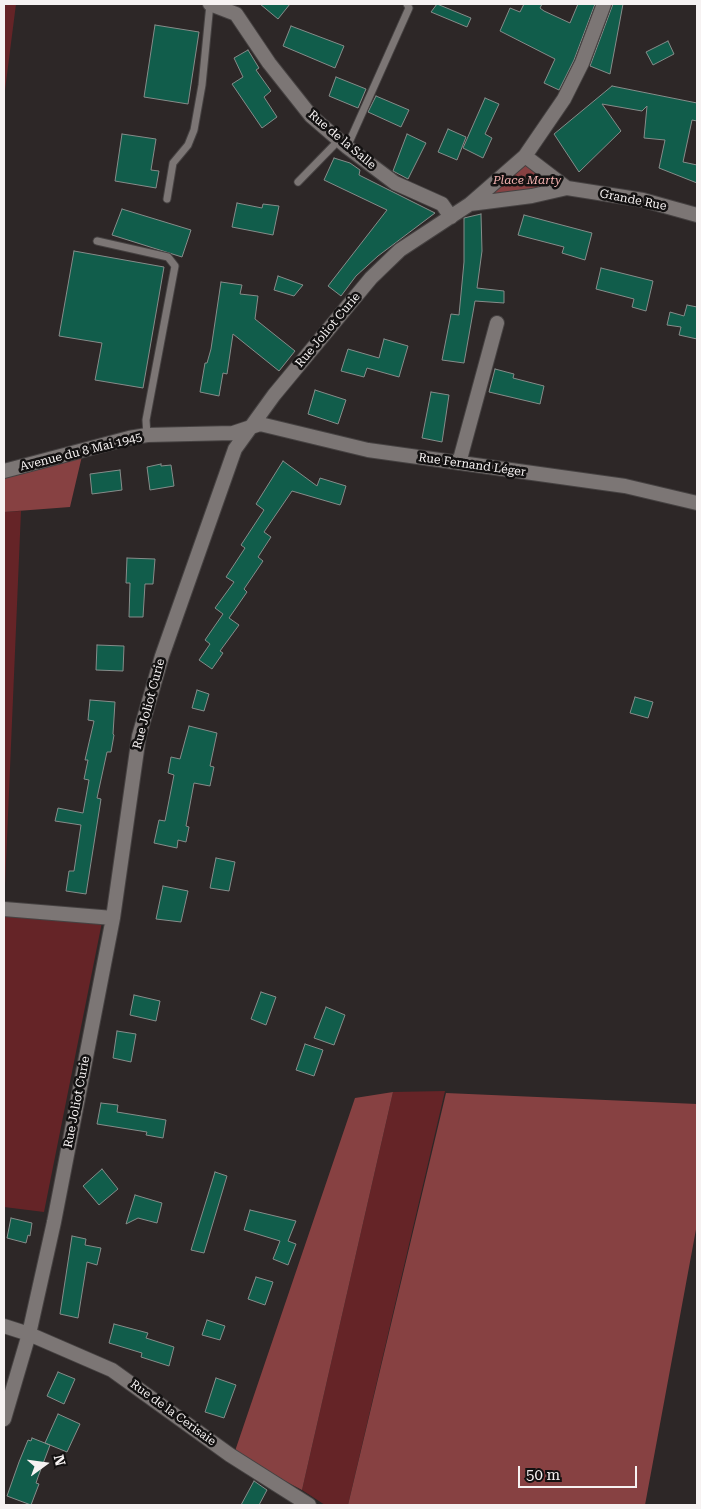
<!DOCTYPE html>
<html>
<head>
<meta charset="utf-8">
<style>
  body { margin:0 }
  #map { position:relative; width:701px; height:1509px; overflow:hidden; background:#2d2727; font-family:"Roboto Serif",serif }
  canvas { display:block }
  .frame { position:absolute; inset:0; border:5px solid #f6f2f2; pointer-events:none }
  .north { position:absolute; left:20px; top:1439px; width:50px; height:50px; -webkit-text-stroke:4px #131111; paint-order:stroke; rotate:76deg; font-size:14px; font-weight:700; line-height:20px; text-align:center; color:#f6f2f2 }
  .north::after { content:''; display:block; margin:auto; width:18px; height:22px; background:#f6f2f2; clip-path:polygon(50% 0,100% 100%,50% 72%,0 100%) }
  .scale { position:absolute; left:518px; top:1466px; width:119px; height:22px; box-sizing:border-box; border:2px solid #f6f2f2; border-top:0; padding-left:6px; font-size:15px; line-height:18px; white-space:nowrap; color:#f6f2f2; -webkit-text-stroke:4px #131111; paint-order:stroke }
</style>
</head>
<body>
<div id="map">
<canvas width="701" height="1509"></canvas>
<div class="frame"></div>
<div class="north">N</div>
<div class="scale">50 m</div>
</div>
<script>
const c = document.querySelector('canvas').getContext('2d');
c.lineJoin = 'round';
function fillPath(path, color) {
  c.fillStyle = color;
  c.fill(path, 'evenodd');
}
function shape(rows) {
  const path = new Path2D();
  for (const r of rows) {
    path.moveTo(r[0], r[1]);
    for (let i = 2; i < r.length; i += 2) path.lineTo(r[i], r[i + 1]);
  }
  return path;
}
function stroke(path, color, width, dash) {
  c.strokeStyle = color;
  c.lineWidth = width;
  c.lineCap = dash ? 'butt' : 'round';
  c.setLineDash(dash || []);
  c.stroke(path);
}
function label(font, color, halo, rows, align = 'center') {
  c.font = font + ' "Roboto Serif",serif';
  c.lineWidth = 5;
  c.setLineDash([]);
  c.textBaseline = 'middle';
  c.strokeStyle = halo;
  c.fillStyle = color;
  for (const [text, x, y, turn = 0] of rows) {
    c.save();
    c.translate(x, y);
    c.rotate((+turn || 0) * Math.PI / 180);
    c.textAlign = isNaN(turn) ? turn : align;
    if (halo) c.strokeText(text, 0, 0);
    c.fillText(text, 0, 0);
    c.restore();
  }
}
const green = shape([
  [4,4,16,4,4,98],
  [21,511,4,909,102,922,44,1212,4,1207,4,512],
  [445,1091,348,1505,325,1505,302,1490,393,1092]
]);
const forest = shape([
  [526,161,560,186,506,199,492,191],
  [82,456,70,507,4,512,4,474],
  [393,1092,302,1490,234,1454,355,1098],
  [446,1093,697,1104,697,1224,645,1505,348,1505]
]);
const building = shape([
  [260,4,290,4,278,19,260,4],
  [437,4,471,18,467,27,431,12,437,4],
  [524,4,542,4,540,8,544,11,570,23,578,4,595,4,574,60,559,90,544,83,555,59,500,31,510,8,520,12,524,4],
  [613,4,623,4,610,74,590,66,613,4],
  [155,25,199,32,188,104,144,97,155,25],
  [291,26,344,46,335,68,283,46,291,26],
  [668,41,674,54,653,65,646,52,668,41],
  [248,50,259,68,256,70,271,91,264,97,277,117,262,128,232,84,243,77,234,58,248,50],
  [336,77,366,89,358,108,329,96,336,77],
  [612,86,697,103,697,121,692,120,683,162,697,165,697,183,659,168,665,140,644,138,647,106,642,111,602,104,621,131,579,172,554,134,612,86],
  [376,96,409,110,401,127,368,112,376,96],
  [485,98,499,104,485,134,492,138,483,158,463,148,485,98],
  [448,129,466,137,457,160,438,152,448,129],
  [122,134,156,139,151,170,159,171,156,188,115,181,122,134],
  [407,134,426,143,408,179,393,171,407,134],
  [334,158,350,163,360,170,359,175,435,213,378,256,356,276,341,296,328,286,387,210,324,180,334,158],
  [237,203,262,208,263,204,279,206,273,235,232,227,237,203],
  [122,209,191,230,182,257,112,235,122,209],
  [481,214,482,251,477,288,504,291,504,303,475,301,464,363,442,360,451,314,459,315,464,262,464,218,481,214],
  [524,215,592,233,585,260,562,253,564,247,518,235,524,215],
  [74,251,164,267,143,388,95,380,102,343,59,336,74,251],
  [601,268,653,281,646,311,632,307,634,299,596,289,601,268],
  [278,276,303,285,294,296,274,290,278,276],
  [221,282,242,285,240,294,258,296,255,319,295,351,279,371,233,334,227,374,223,373,219,396,200,392,205,363,207,363,211,349,221,282],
  [687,305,697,307,697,339,679,335,681,327,667,325,670,312,684,316,687,305],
  [384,339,408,346,399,377,367,368,364,377,341,371,348,349,379,358,384,339],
  [495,369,514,374,513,378,544,386,540,404,489,392,495,369],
  [315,390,346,400,338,424,308,414,315,390],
  [431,392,449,395,442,442,422,438,431,392],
  [283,461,317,486,320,478,346,486,341,503,340,505,292,491,264,532,271,537,258,557,263,561,244,589,247,592,229,618,239,625,220,651,223,653,212,669,199,660,210,644,205,640,223,614,215,608,234,582,226,577,245,548,241,545,264,510,256,504,283,461],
  [161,464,161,466,171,465,174,486,150,490,147,467,161,464],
  [120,470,122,490,92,494,90,474,120,470],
  [127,558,155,559,153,584,145,584,143,617,129,617,130,583,126,583,127,558],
  [97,645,124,646,123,671,96,670,97,645],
  [197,690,209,694,204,711,192,708,197,690],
  [635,697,653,702,648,718,630,713,635,697],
  [90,700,115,702,113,734,114,735,111,752,107,752,97,798,101,799,86,894,66,891,69,871,74,871,81,825,55,821,58,808,83,813,89,780,84,779,88,760,85,760,94,721,88,720,90,700],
  [189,726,217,733,210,766,214,767,210,786,194,783,186,826,189,827,186,842,178,840,177,848,154,843,159,820,165,821,174,775,168,773,171,757,180,759,189,726],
  [216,858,235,862,229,891,210,888,216,858],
  [163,886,188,891,181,922,156,919,163,886],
  [261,992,276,997,266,1025,251,1019,261,992],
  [134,995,160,1001,156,1021,130,1015,134,995],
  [326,1007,345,1015,334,1045,314,1038,326,1007],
  [117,1031,136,1034,131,1062,113,1058,117,1031],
  [305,1044,323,1050,314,1076,296,1070,305,1044],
  [101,1103,118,1105,117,1112,166,1120,163,1138,146,1135,147,1132,97,1124,101,1103],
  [102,1169,118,1189,99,1205,83,1186,102,1169],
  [215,1172,227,1176,204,1253,191,1250,215,1172],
  [135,1195,162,1203,157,1223,138,1218,126,1224,135,1195],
  [250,1210,296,1221,288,1241,296,1244,288,1265,273,1259,280,1241,244,1230,250,1210],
  [11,1218,32,1223,30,1236,28,1235,26,1243,7,1238,11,1218],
  [72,1236,86,1239,85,1245,101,1248,97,1265,87,1262,78,1318,60,1314,72,1236],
  [256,1277,273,1282,265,1305,248,1299,256,1277],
  [207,1320,225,1326,220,1340,202,1335,207,1320],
  [114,1324,148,1333,146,1338,174,1347,169,1366,141,1357,142,1353,109,1343,114,1324],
  [58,1372,75,1379,64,1404,47,1396,58,1372],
  [216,1378,236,1385,224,1418,205,1412,216,1378],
  [58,1414,80,1424,67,1452,45,1443,58,1414],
  [32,1438,50,1445,38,1477,36,1483,39,1484,31,1505,7,1496,19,1462,28,1440,31,1441,32,1438],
  [254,1481,267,1490,259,1505,241,1505,254,1481]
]);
const service = shape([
  [347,147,409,8,407,4],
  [298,182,339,140],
  [167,199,173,163,188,145,194,130,202,85,210,4],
  [97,241,168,257,175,266,146,420,147,435]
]);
const minor = shape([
  [210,4,236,14,269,63,311,116,347,147,395,183,442,204,451,217],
  [525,156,567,188],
  [470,204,532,196,567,188,643,200,697,215],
  [459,463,497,323],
  [4,471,129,438,147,435,233,433,260,424,368,450,625,486,697,503],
  [4,909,113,918],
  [4,1326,29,1334,112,1370,230,1455,309,1505],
  [4,1419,29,1334,54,1222,113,918,139,736,162,656,235,449,274,395,371,278,400,250,470,204,525,156,564,99,582,63,604,4]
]);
const streetNames = [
  ["Rue de la Salle",342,140,40],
  ["Grande Rue",633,200,11],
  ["Rue Joliot Curie",328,330,-50],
  ["Avenue du 8 Mai 1945",81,452,-14],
  ["Rue Fernand Léger",472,465,8],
  ["Rue Joliot Curie",149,704,-75],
  ["Rue Joliot Curie",77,1102,-79],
  ["Rue de la Cerisaie",173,1413,36]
];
const parkNames = [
  ["Place Marty",527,180]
];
fillPath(green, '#652427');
fillPath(forest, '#874142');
fillPath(building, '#115d4b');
stroke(building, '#868c8a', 1);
stroke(service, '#464242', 9);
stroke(minor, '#464242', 16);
stroke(service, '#7c7675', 7);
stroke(minor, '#7c7675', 14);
label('12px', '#f6f2f2', '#131111', streetNames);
label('italic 12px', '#f4b3b1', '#131111', parkNames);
</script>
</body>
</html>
